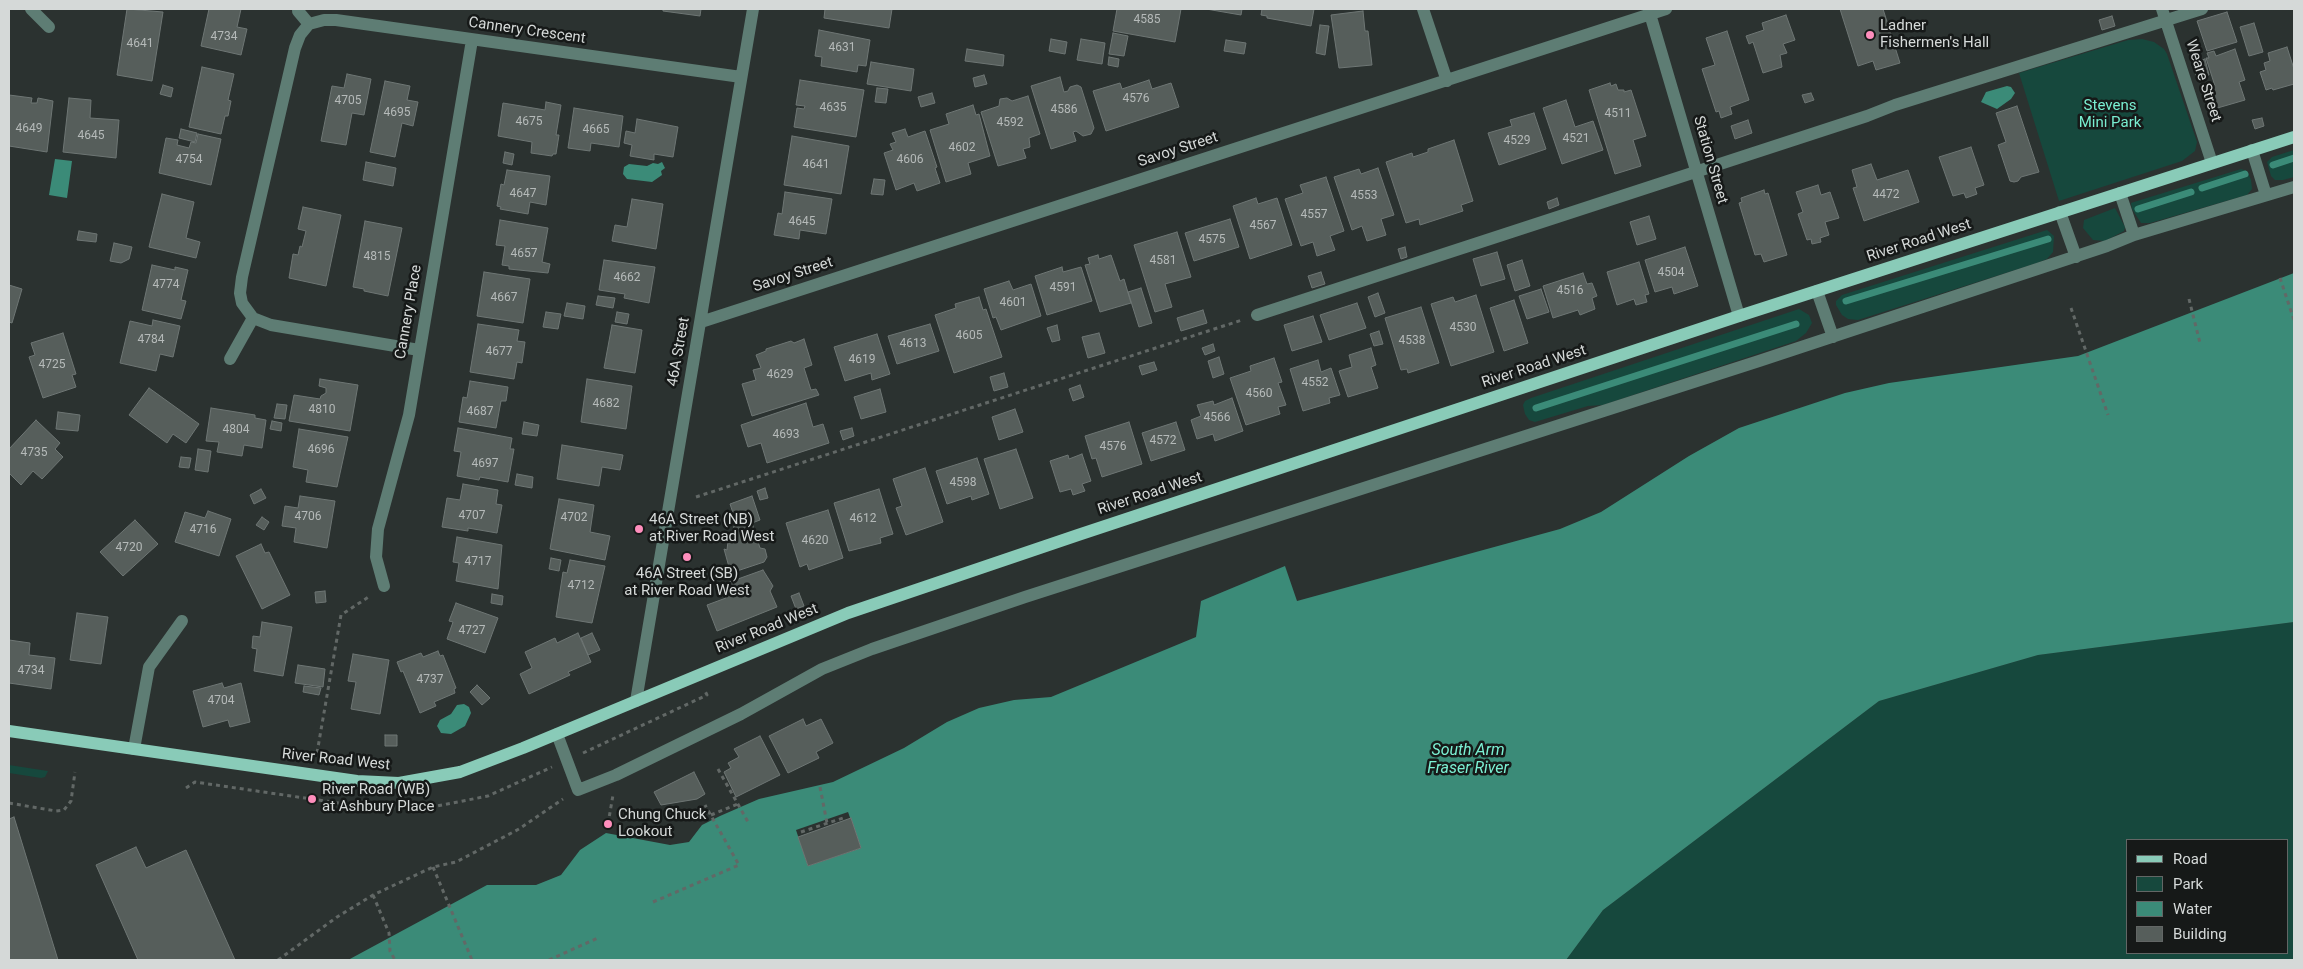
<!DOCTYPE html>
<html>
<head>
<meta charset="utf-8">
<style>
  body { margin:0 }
  #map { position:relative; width:2303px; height:969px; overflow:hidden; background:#2b3230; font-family:Roboto,sans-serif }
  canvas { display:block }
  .frame { position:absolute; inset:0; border:10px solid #d5d9d8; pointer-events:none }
  .legend { position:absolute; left:2126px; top:839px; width:162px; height:115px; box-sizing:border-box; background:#161918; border:1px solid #626665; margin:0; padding:6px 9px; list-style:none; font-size:15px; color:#d5d9d8 }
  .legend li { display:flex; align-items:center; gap:10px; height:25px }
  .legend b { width:25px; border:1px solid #626665 }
</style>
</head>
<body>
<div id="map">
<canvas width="2303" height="969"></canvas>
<div class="frame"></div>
<ul class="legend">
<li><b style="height:6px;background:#89cbb8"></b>Road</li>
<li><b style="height:14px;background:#16483d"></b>Park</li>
<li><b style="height:14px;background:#3b8b78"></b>Water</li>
<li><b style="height:14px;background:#565e5b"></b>Building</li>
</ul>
</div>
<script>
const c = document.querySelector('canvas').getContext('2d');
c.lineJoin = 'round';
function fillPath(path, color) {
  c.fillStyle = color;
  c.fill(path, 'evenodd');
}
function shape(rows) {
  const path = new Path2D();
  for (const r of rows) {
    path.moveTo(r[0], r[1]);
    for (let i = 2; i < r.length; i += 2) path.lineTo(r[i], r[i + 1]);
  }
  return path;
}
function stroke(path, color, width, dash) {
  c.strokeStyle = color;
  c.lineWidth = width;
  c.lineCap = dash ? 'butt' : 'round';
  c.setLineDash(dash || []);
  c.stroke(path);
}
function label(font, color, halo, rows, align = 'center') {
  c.font = font + ' Roboto,sans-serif';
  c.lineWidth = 5;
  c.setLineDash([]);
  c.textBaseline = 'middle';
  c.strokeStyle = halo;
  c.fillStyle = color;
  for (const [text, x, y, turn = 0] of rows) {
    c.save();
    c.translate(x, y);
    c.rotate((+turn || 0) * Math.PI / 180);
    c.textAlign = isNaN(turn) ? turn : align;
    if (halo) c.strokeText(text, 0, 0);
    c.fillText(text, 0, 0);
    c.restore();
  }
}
const green = shape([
  [2142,39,2154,42,2164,49,2167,54,2197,142,2195,151,2182,161,2059,201,2019,73,2128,40],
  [2294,150,2294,177,2283,180,2275,180,2271,176,2267,162,2272,157],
  [2241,169,2247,171,2251,180,2252,189,2247,195,2150,223,2141,223,2132,209,2131,203,2134,202],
  [2115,208,2125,227,2124,231,2105,241,2093,240,2083,228,2084,220],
  [2047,230,2054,236,2053,252,2047,259,2037,263,1858,320,1848,319,1842,315,1836,305,1836,301,1842,295],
  [1799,309,1809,315,1812,323,1806,333,1796,341,1603,405,1588,406,1535,422,1529,420,1525,414,1523,405,1525,401,1531,398],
  [2294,622,2294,960,1566,960,1603,910,1879,701,2038,655],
  [2127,840,2287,840,2287,953,2127,953],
  [9,765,48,771,45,777,41,778,9,773]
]);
const water = shape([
  [2007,86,2011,87,2015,93,2011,99,1997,109,1981,102,1986,92],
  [55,159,72,161,67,198,49,195],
  [662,162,665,168,661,171,662,175,652,182,627,179,623,174,624,167,629,164,647,166,653,163,658,164],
  [2294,273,2294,622,2038,655,1879,701,1603,910,1566,960,348,960,487,885,536,885,561,875,580,850,606,833,670,845,689,842,702,825,720,816,759,799,833,782,904,748,947,722,979,708,1014,700,1051,697,1196,637,1201,601,1285,566,1297,601,1560,529,1601,512,1689,456,1739,428,1845,393,1889,383,2078,356],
  [464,704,469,707,471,713,465,726,451,734,441,733,437,726,440,720,451,714,457,705]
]);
const pier = shape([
  [848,812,861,848,808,866,796,830]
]);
const stream = shape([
  [2273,165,2294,158],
  [2202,188,2245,174],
  [2138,209,2191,192],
  [1846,301,2048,239],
  [1536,408,1796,324]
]);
const building = shape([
  [127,9,163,12,152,81,117,75,127,9],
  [209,9,241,9,237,27,247,29,241,55,201,46,209,9],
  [663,9,701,9,700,16,663,11,663,9],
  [825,9,892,9,889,28,824,18,825,9],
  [1117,9,1181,9,1175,42,1113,31,1117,9],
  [1206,9,1242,9,1241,15,1206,9],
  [1262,9,1314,9,1311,26,1267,18,1267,16,1261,15,1262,9],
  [1840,9,1883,9,1900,63,1876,70,1873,61,1858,66,1840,9],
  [1363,11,1365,31,1368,31,1372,65,1339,68,1331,15,1363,11],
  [2227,12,2237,42,2207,51,2197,21,2227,12],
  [1786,15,1795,40,1783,44,1787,53,1780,55,1782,67,1763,73,1753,42,1749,44,1746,36,1764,30,1762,23,1786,15],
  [2112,16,2115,26,2102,30,2099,20,2112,16],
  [2254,23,2263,52,2249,56,2240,27,2254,23],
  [1320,25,1329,26,1325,55,1316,53,1320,25],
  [819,30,870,40,866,66,858,65,857,72,821,66,822,57,815,56,819,30],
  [1727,31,1749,100,1730,107,1732,114,1721,118,1719,111,1716,112,1702,69,1715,65,1706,38,1727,31],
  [1113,33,1128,36,1124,56,1109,54,1113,33],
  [1051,39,1067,42,1065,54,1049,51,1051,39],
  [1081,39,1105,43,1102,64,1077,60,1081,39],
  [1226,40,1246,43,1244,54,1224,51,1226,40],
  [2287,47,2294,69,2294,84,2273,90,2272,88,2266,90,2260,72,2266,70,2264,63,2270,61,2268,53,2287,47],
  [967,49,1004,55,1003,66,965,61,967,49],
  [2235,49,2245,80,2239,82,2245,100,2214,109,2208,88,2215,86,2206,58,2209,58,2207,53,2214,51,2216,56,2235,49],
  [1109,57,1119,59,1118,67,1108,65,1109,57],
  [2205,59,2209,75,2197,79,2193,63,2205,59],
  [871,62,914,69,911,91,867,84,871,62],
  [202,67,234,74,228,100,231,101,228,116,225,116,221,134,189,127,202,67],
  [347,74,371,79,364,115,352,113,346,145,321,141,332,86,344,88,347,74],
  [984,75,987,84,975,87,973,78,984,75],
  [1060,77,1064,92,1068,91,1070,87,1077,85,1081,87,1094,128,1091,134,1083,136,1076,131,1073,132,1076,141,1051,149,1031,86,1060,77],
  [800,80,864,90,856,137,794,127,797,108,804,109,805,106,796,105,800,80],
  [1149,80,1152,89,1171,83,1179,107,1106,131,1093,91,1120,83,1122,89,1149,80],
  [385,81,410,86,407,100,418,102,413,126,402,123,395,157,370,152,385,81],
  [1610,83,1611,86,1616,84,1618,90,1624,90,1624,92,1631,90,1646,136,1633,140,1641,166,1615,174,1589,90,1610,83],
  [163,85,173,88,171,97,160,94,163,85],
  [877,88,888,89,886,103,875,102,877,88],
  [932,93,935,103,921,107,918,97,932,93],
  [1811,93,1814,100,1805,103,1802,95,1811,93],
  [9,95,32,98,31,103,37,103,38,98,53,101,47,152,9,146,9,95],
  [1028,96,1040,134,1029,138,1030,147,1023,149,1026,158,998,166,981,112,999,106,1000,99,1007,98,1012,101,1028,96],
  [69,98,91,100,90,118,119,120,116,158,63,152,69,98],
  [1566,100,1575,127,1593,121,1603,150,1562,164,1543,108,1566,100],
  [546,102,561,105,556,135,559,135,556,154,553,154,552,156,531,153,532,142,498,136,503,103,545,110,546,102],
  [973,105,976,115,979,114,990,156,968,163,971,174,946,182,930,130,949,124,946,114,973,105],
  [2017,106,2039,172,2021,177,2018,181,2014,182,2010,181,1998,145,2006,142,1996,113,2017,106],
  [574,108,623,116,619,147,591,143,590,151,568,148,574,108],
  [1534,113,1546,149,1499,165,1488,133,1512,126,1510,120,1534,113],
  [2262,118,2264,126,2255,129,2252,120,2262,118],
  [637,119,678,127,673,157,654,154,654,160,630,156,632,145,624,143,626,131,635,133,637,119],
  [1748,120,1752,133,1735,139,1731,126,1748,120],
  [181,129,197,133,195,142,179,138,181,129],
  [905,129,908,137,925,131,937,167,935,168,940,183,917,191,914,183,896,190,884,153,893,150,890,144,896,142,892,133,905,129],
  [198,134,221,139,211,185,159,173,166,138,178,140,177,145,189,148,191,142,196,143,198,134],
  [792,136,849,146,841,194,784,185,792,136],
  [1454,140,1473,201,1461,205,1463,211,1420,225,1419,219,1406,223,1386,162,1412,153,1413,157,1428,152,1428,149,1454,140],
  [1971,147,1984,185,1975,188,1977,194,1966,198,1964,193,1953,196,1939,157,1971,147],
  [505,152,514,154,512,165,503,163,505,152],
  [366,162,396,168,393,186,363,180,366,162],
  [1871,164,1877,180,1908,170,1919,202,1864,221,1853,188,1857,187,1852,170,1871,164],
  [1378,168,1394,215,1381,219,1386,235,1367,241,1362,226,1352,230,1334,177,1359,169,1361,174,1378,168],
  [507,170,550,176,546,205,530,202,528,214,500,209,501,207,497,206,501,184,504,185,507,170],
  [1326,177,1344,231,1330,236,1335,250,1317,256,1313,242,1301,246,1285,199,1303,193,1300,185,1326,177],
  [874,179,885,180,883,195,871,194,874,179],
  [1818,185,1821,195,1830,192,1839,218,1825,222,1829,235,1820,238,1821,242,1812,244,1811,239,1807,240,1798,214,1803,212,1796,192,1818,185],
  [1764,190,1765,194,1768,193,1787,255,1764,262,1761,254,1755,255,1739,203,1742,202,1741,198,1764,190],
  [785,192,832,199,826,234,800,230,799,239,774,235,778,213,782,214,785,192],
  [162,194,194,202,186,238,200,242,196,258,149,247,162,194],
  [1256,198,1258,204,1277,198,1292,245,1250,259,1233,206,1256,198],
  [1557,198,1559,205,1549,209,1547,202,1557,198],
  [632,199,663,204,656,249,612,241,615,225,627,227,632,199],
  [303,207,341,215,326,286,289,278,293,254,298,255,300,246,302,247,306,231,298,229,303,207],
  [1649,216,1656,239,1637,245,1630,222,1649,216],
  [1230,219,1239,247,1194,261,1185,233,1230,219],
  [500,220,548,228,542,262,550,264,548,273,509,269,509,266,502,265,505,246,496,245,500,220],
  [365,221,402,228,388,296,364,291,364,289,353,287,365,221],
  [79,231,97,234,96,242,77,240,79,231],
  [1177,232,1191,277,1165,284,1172,307,1155,312,1134,245,1177,232],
  [114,243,132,247,129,259,121,263,110,261,114,243],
  [1405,247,1407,257,1401,259,1398,249,1405,247],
  [1685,247,1698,286,1674,294,1672,287,1655,292,1645,260,1685,247],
  [1497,252,1505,279,1481,286,1473,259,1497,252],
  [1098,255,1099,259,1111,255,1120,281,1124,279,1131,303,1100,312,1085,265,1090,264,1088,258,1098,255],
  [604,260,655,267,649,303,624,298,625,294,599,290,604,260],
  [1522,260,1530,286,1515,291,1507,265,1522,260],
  [1639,262,1649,294,1645,295,1647,302,1636,305,1634,299,1617,305,1607,272,1639,262],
  [152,265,175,270,175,267,188,270,181,300,186,301,181,319,142,310,152,265],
  [1062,267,1063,272,1081,267,1092,301,1047,315,1035,276,1062,267],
  [484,272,530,279,523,323,477,316,484,272],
  [1321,272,1325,284,1312,288,1308,276,1321,272],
  [1583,273,1587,284,1592,283,1597,296,1592,298,1595,309,1580,315,1578,310,1553,318,1543,286,1583,273],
  [1009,281,1013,290,1031,284,1041,316,1001,330,996,317,993,318,984,289,1009,281],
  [9,285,22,289,12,323,9,322,9,285],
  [1141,288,1152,323,1139,327,1128,292,1141,288],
  [1541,289,1549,312,1527,319,1519,296,1541,289],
  [1378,293,1385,313,1375,317,1368,297,1378,293],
  [1476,295,1494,352,1451,366,1431,304,1453,297,1455,302,1476,295],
  [598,296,615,298,613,308,596,305,598,296],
  [979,297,983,310,986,309,1002,357,954,373,935,315,956,308,955,304,979,297],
  [1514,300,1528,343,1504,351,1490,308,1514,300],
  [567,303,585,306,583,319,564,316,567,303],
  [1357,303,1366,328,1329,340,1320,315,1357,303],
  [1421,307,1439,363,1408,373,1407,369,1401,370,1385,318,1421,307],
  [1203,310,1207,323,1181,331,1177,318,1203,310],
  [546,312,561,314,558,329,543,327,546,312],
  [617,312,629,314,627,324,615,322,617,312],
  [1313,316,1322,342,1292,351,1284,325,1313,316],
  [153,320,180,326,173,357,160,354,156,371,120,363,130,321,152,326,153,320],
  [478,324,519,330,517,341,525,342,522,363,517,362,514,379,470,372,478,324],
  [930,324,939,351,897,364,888,336,930,324],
  [612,325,642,330,635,373,604,368,612,325],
  [1057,325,1060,340,1052,342,1047,328,1057,325],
  [1379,331,1383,344,1374,346,1370,334,1379,331],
  [63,333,76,374,72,375,76,387,43,398,29,357,35,355,31,343,63,333],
  [1099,333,1105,353,1088,358,1082,337,1099,333],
  [877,334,890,374,872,380,871,373,845,381,834,347,877,334],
  [804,339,812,365,804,368,811,390,816,389,819,395,752,416,742,384,756,380,753,370,761,368,756,355,766,351,766,349,791,341,794,343,804,339],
  [1213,344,1215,351,1205,355,1202,348,1213,344],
  [1371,348,1376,365,1371,367,1378,388,1348,397,1339,371,1352,367,1349,355,1371,348],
  [1219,357,1224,374,1213,378,1208,361,1219,357],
  [1274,358,1282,382,1278,383,1286,405,1278,407,1280,414,1246,425,1230,378,1251,371,1250,366,1274,358],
  [1318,360,1321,372,1331,368,1340,395,1329,398,1330,403,1303,411,1290,369,1318,360],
  [1154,362,1157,370,1142,375,1139,366,1154,362],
  [1004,373,1008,387,994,391,990,377,1004,373],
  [320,379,358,385,350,431,289,421,294,395,320,399,321,396,326,393,326,388,319,386,320,379],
  [587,379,632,386,626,429,581,422,587,379],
  [470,381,508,387,506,401,501,401,496,428,459,422,463,397,467,398,470,381],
  [1080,385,1084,397,1073,401,1069,389,1080,385],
  [149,388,199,424,186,443,173,434,167,443,129,415,149,388],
  [880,389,886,412,861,419,854,397,880,389],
  [1232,398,1243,431,1215,441,1213,434,1197,439,1191,420,1201,416,1197,405,1213,401,1214,405,1232,398],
  [806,403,813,427,823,424,829,443,767,463,761,443,748,447,741,425,806,403],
  [277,404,287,405,285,419,274,418,277,404],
  [211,408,255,415,255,418,266,420,262,448,244,445,242,456,217,452,219,442,206,441,211,408],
  [1015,409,1023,432,999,440,992,417,1015,409],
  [58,412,80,415,78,431,56,429,58,412],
  [36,420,60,443,55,449,63,457,42,479,33,471,21,485,9,473,9,449,36,420],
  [272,421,282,423,281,431,270,429,272,421],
  [524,422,539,425,537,436,522,434,524,422],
  [1129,422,1142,464,1102,477,1096,458,1092,459,1085,436,1129,422],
  [1176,422,1185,450,1151,461,1142,433,1176,422],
  [458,428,512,438,510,449,514,449,508,482,480,477,479,480,457,476,461,452,454,451,458,428],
  [852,428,854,436,843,440,840,431,852,428],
  [299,429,348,437,337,487,306,482,308,470,293,467,299,429],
  [562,445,623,455,620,470,602,467,599,486,557,479,562,445],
  [198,449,211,451,208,472,195,470,198,449],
  [1016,449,1033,498,1000,509,984,459,1016,449],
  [1082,454,1091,481,1082,484,1085,491,1073,495,1071,489,1060,492,1050,461,1068,455,1069,459,1082,454],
  [181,457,191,458,189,468,179,467,181,457],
  [977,458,989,494,972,500,971,496,947,504,936,471,977,458],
  [925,468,943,522,906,535,896,508,902,506,893,479,925,468],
  [517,474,533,477,532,488,515,485,517,474],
  [463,484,498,490,496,504,502,505,497,533,468,528,468,531,442,527,447,498,460,500,463,484],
  [765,488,768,498,760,500,757,491,765,488],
  [261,489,266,498,254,504,250,495,261,489],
  [879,489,893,534,880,538,881,543,849,551,834,503,879,489],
  [300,496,335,501,327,548,294,542,296,528,282,526,285,506,298,508,300,496],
  [752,496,760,520,752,523,760,548,765,549,767,557,764,562,737,571,735,565,729,567,724,549,727,550,729,532,732,533,734,526,737,525,730,504,752,496],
  [559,499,594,505,590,532,610,536,605,560,550,549,559,499],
  [828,510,843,558,809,570,807,564,800,567,786,523,828,510],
  [208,511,231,519,219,556,175,542,185,512,205,518,208,511],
  [262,517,269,522,264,530,256,525,262,517],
  [135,520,158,544,123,576,100,552,135,520],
  [457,537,502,545,498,589,456,581,459,563,453,562,457,537],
  [261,544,265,553,269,552,290,595,262,609,236,556,261,544],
  [551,558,561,560,559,571,549,569,551,558],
  [570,560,605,566,592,623,556,617,563,572,567,573,570,560],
  [763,570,773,586,770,591,777,607,717,631,707,605,726,598,722,589,724,584,763,570],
  [325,591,326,602,316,603,315,592,325,591],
  [799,593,804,606,796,609,791,596,799,593],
  [492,594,503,596,502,605,491,603,492,594],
  [456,603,498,618,485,653,447,639,453,622,449,621,456,603],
  [77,613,108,617,101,664,70,660,77,613],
  [262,622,292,627,283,676,254,671,257,649,252,648,253,636,260,637,262,622],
  [578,633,591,662,568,672,570,675,529,694,520,674,532,668,525,652,555,638,557,643,578,633],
  [592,633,600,650,588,655,581,638,592,633],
  [9,640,30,643,29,655,55,658,51,689,9,683,9,640],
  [438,651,440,656,443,655,456,688,454,689,455,693,434,702,436,706,420,713,403,671,401,672,397,662,421,653,423,657,438,651],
  [353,654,389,660,380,714,351,709,356,682,348,681,353,654],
  [298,665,325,669,323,687,295,683,298,665],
  [222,683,224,688,241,683,250,722,230,727,228,720,203,727,193,691,222,683],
  [477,685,490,698,482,705,470,692,477,685],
  [304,686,321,688,319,695,303,692,304,686],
  [803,719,806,726,821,719,833,743,816,752,819,758,788,773,769,736,803,719],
  [385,735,397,735,397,746,385,746,385,735],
  [760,736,780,775,736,797,724,772,731,768,728,763,739,757,734,749,760,736],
  [694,772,705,794,697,799,661,805,654,792,694,772],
  [14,817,58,960,9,960,9,819,14,817],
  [851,818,861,848,808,866,798,837,851,818],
  [136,847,146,868,186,850,235,960,138,960,96,865,136,847]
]);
const path = shape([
  [2280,278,2294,320],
  [2189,299,2200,343],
  [2071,308,2108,415],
  [696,497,1242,320],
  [317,753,341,615,370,596],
  [583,753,707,695,705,691],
  [718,769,748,822],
  [820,787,827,823],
  [186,788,195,782,373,808,427,808,488,796,552,767],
  [9,803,56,811,64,810,71,801,75,772],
  [711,815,738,804],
  [608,824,613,795],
  [801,832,843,818],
  [433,867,472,960],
  [373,895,389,933,390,951,395,960],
  [653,902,739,865,705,805],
  [278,960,337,917,373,895,433,867,456,862,519,829,563,799],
  [549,960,600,937]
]);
const minor = shape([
  [31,9,49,27],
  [1423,9,1447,81],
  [2162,9,2212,163],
  [298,11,309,24,324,20,336,20,741,77],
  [1650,14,1739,316],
  [309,24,300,35,295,48,242,277,240,293,242,303,253,318,271,325,419,350],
  [2252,150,2266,195],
  [2120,193,2134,235],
  [2060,212,2076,257],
  [1817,291,1833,337],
  [1257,315,1867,116,1895,105,2202,9],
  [701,322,1666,9],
  [230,359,253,318],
  [384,586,376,557,378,529,409,415,472,40],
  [636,701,753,9],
  [557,734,578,790,616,775,741,714,822,669,872,649,1025,597,1759,361,2107,246,2134,235,2294,187],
  [134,749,149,667,182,621]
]);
const major = shape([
  [9,731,357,781,399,783,460,772,523,748,848,613,1078,535,1739,316,2294,137]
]);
const markers = [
  [1870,35,5,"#fe8ebc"],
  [639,529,5,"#fe8ebc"],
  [687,557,5,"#fe8ebc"],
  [312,799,5,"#fe8ebc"],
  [608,824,5,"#fe8ebc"]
];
const numberNames = [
  ["4585",1147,20],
  ["4734",224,37],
  ["4641",140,44],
  ["4631",842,48],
  ["4576",1136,99],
  ["4705",348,101],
  ["4635",833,108],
  ["4586",1064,110],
  ["4695",397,113],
  ["4511",1618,114],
  ["4675",529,122],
  ["4592",1010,123],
  ["4649",29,129],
  ["4665",596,130],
  ["4645",91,136],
  ["4521",1576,139],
  ["4529",1517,141],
  ["4602",962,148],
  ["4754",189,160],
  ["4606",910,160],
  ["4641",816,165],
  ["4647",523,194],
  ["4472",1886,195],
  ["4553",1364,196],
  ["4557",1314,215],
  ["4645",802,222],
  ["4567",1263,226],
  ["4575",1212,240],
  ["4657",524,254],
  ["4815",377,257],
  ["4581",1163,261],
  ["4504",1671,273],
  ["4662",627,278],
  ["4774",166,285],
  ["4591",1063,288],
  ["4516",1570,291],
  ["4667",504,298],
  ["4601",1013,303],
  ["4530",1463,328],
  ["4605",969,336],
  ["4784",151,340],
  ["4538",1412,341],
  ["4613",913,344],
  ["4677",499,352],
  ["4619",862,360],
  ["4725",52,365],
  ["4629",780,375],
  ["4552",1315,383],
  ["4560",1259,394],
  ["4682",606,404],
  ["4810",322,410],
  ["4687",480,412],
  ["4566",1217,418],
  ["4804",236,430],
  ["4693",786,435],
  ["4572",1163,441],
  ["4576",1113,447],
  ["4696",321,450],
  ["4735",34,453],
  ["4697",485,464],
  ["4598",963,483],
  ["4707",472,516],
  ["4706",308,517],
  ["4702",574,518],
  ["4612",863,519],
  ["4716",203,530],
  ["4620",815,541],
  ["4720",129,548],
  ["4717",478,562],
  ["4712",581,586],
  ["4727",472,631],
  ["4734",31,671],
  ["4737",430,680],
  ["4704",221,701]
];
const poiNames = [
  ["Ladner",1880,26],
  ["Fishermen's Hall",1880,43],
  ["46A Street (NB)",649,520],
  ["at River Road West",649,537],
  ["46A Street (SB)",687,574,"center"],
  ["at River Road West",687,591,"center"],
  ["River Road (WB)",322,790],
  ["at Ashbury Place",322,807],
  ["Chung Chuck",618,815],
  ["Lookout",618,832]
];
const streetNames = [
  ["Cannery Crescent",527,31,8],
  ["Weare Street",2203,81,72],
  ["Savoy Street",1178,150,-18],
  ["Station Street",1710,160,74],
  ["River Road West",1919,241,-18],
  ["Savoy Street",793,275,-18],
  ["Cannery Place",409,312,-80],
  ["46A Street",679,352,-80],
  ["River Road West",1534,367,-18],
  ["River Road West",1150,494,-18],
  ["River Road West",767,629,-22],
  ["River Road West",336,760,6]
];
const parkNames = [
  ["Stevens",2110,106],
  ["Mini Park",2110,123]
];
const waterNames = [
  ["South Arm",1468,751],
  ["Fraser River",1468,769]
];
fillPath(green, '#16483d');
fillPath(water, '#3b8b78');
fillPath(pier, '#2b3230');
stroke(stream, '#3b8b78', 7);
fillPath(building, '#565e5b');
stroke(building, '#6e7674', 1);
stroke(path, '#626866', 3, [4, 4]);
stroke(minor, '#5e7d74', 12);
stroke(major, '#89cbb8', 12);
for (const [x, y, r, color] of markers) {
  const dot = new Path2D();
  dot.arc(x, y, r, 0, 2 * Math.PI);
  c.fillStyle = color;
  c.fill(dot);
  stroke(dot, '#161918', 2);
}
label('12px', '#b5bab9', null, numberNames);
label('15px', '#d5d9d8', '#161918', poiNames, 'left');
label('15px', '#d5d9d8', '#161918', streetNames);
label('15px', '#79eed1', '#161918', parkNames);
label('italic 16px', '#7cf1d4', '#161918', waterNames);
</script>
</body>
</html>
